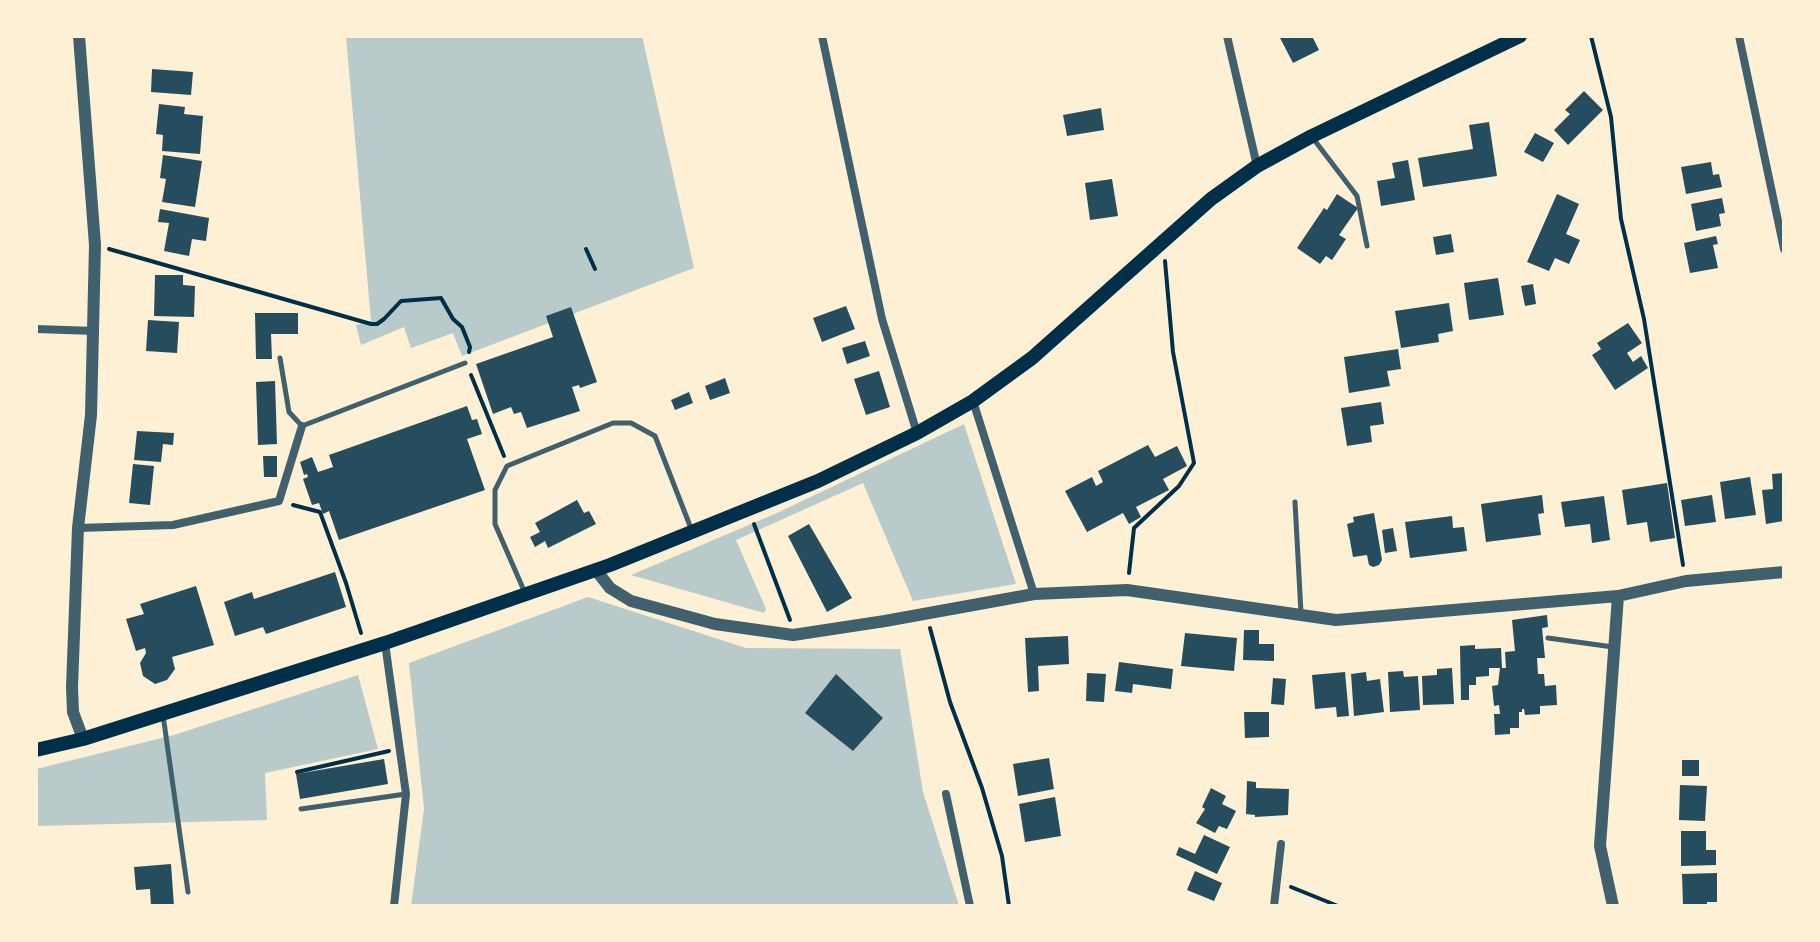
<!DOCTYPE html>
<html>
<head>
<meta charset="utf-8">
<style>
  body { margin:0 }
  #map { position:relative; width:1820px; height:942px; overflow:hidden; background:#fdf0d5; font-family:Roboto,sans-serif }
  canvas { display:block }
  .frame { position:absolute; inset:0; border:38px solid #fdf0d5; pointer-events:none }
</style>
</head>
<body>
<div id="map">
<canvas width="1820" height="942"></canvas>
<div class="frame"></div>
</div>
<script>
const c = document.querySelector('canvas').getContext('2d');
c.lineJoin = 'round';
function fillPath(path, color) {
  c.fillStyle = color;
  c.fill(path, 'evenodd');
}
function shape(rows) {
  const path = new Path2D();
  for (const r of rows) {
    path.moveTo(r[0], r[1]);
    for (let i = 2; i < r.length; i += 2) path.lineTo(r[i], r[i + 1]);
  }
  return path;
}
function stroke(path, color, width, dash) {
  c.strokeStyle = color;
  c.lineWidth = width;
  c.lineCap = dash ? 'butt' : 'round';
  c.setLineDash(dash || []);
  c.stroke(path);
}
const green = shape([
  [346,36,642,36,694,268,462,356,453,333,411,348,404,327,361,345,356,325,371,321],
  [964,424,1016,584,913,601,863,483,736,540,766,609,764,613,631,575,777,513],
  [588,597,746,648,900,649,923,792,959,906,411,906,424,809,409,663],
  [358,675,378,749,265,773,267,820,36,826,36,769,174,735]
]);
const building = shape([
  [1279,36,1312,36,1319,50,1293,63],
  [152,69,193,72,191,95,151,92],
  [1584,91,1603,110,1568,145,1554,130,1570,114,1565,110],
  [159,104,185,107,184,114,203,116,200,154,162,151,163,135,156,134],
  [1101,108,1104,130,1067,136,1063,115],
  [1489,122,1497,176,1423,187,1418,158,1473,149,1469,125],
  [1535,133,1554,143,1543,162,1524,152],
  [163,155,202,161,195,207,162,202,166,179,160,178],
  [1408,160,1415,200,1381,206,1377,181,1395,178,1392,163],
  [1711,162,1713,175,1719,174,1722,187,1686,194,1681,167],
  [1112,179,1118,216,1090,220,1085,183],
  [1337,194,1358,208,1339,235,1346,239,1332,260,1326,256,1320,264,1297,248,1324,208,1327,210],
  [1557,194,1579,204,1566,234,1580,240,1569,264,1555,258,1549,271,1527,262],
  [1722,198,1725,213,1719,214,1721,226,1696,231,1691,204],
  [160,209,209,218,206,241,192,239,189,256,164,251,169,223,158,222],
  [1451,234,1454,252,1436,255,1433,237],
  [1716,236,1718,244,1713,245,1718,268,1690,273,1684,243],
  [155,275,183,275,183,285,195,286,194,317,154,316],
  [1498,278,1504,315,1469,320,1464,283],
  [1533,284,1536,304,1525,306,1521,286],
  [1449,303,1453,331,1438,334,1439,342,1401,348,1395,311],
  [846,306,855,329,822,342,813,318],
  [571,307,597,382,580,388,579,385,572,387,580,411,527,428,521,412,514,414,511,407,493,414,476,364,553,337,546,316],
  [255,313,298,313,298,334,271,334,272,359,256,359],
  [148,320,179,322,177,353,146,351],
  [1628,323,1642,343,1627,353,1633,362,1641,356,1648,368,1615,390,1592,355,1601,349,1597,343],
  [865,341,870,356,847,364,842,348],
  [1398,349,1401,369,1387,371,1390,386,1349,393,1344,357],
  [879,371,890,407,866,415,854,379],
  [725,378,730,393,710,400,705,386],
  [275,381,277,444,258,445,256,382],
  [689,392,693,403,675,410,671,400],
  [1381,402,1384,424,1370,426,1372,442,1347,446,1341,408],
  [467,406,472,420,477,419,482,434,467,439,485,490,339,540,329,511,323,514,319,503,312,505,303,479,308,477,307,474,304,475,300,462,312,457,318,472,333,467,329,455],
  [137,431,174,433,173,445,163,444,161,462,134,460],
  [1148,445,1155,457,1177,446,1187,466,1163,479,1169,490,1136,507,1141,517,1129,524,1123,513,1087,532,1065,491,1092,477,1096,486,1103,482,1098,471],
  [263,456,277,456,277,477,264,477],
  [133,464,154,466,150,505,129,503],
  [1784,473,1783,521,1766,524,1762,490,1773,489,1772,474],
  [1750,477,1756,515,1725,519,1720,482],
  [1667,483,1675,538,1650,542,1647,522,1627,525,1622,490],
  [1542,495,1544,513,1538,514,1541,535,1486,542,1481,504],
  [1712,495,1716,522,1685,526,1681,500],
  [1604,496,1610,540,1592,543,1590,524,1565,527,1561,502],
  [577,500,584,513,589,511,596,524,548,548,545,541,535,547,530,537,540,532,535,523],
  [1374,513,1382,560,1379,565,1373,567,1369,565,1367,555,1353,557,1347,524,1354,522,1353,517],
  [1452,516,1453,528,1464,527,1467,551,1410,558,1405,522],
  [809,524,852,598,827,612,788,536],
  [1393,528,1397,551,1385,553,1382,530],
  [335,572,346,607,266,634,263,627,235,636,224,602,252,592,254,599],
  [196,586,214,645,172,657,175,669,167,680,155,684,143,676,140,663,146,653,145,648,136,651,126,619,144,614,140,604],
  [1547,615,1548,627,1542,628,1545,658,1537,658,1538,674,1544,674,1545,686,1556,685,1557,705,1540,706,1540,714,1525,715,1524,709,1522,709,1522,712,1519,712,1519,728,1510,728,1510,734,1495,735,1494,714,1500,714,1499,705,1494,706,1492,686,1498,685,1500,668,1506,668,1505,652,1515,651,1512,620],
  [1244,630,1259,630,1259,644,1274,644,1274,661,1243,660],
  [1185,633,1237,638,1234,671,1181,666],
  [1068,636,1069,664,1038,666,1039,691,1028,692,1025,638],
  [1475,645,1475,649,1501,648,1502,668,1489,668,1489,676,1476,677,1476,685,1469,685,1469,700,1461,700,1460,646],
  [1119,662,1173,669,1171,689,1133,684,1132,693,1115,691],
  [1452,668,1454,704,1423,705,1422,676,1437,675,1437,669],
  [1403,671,1404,677,1418,676,1420,710,1390,712,1388,672],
  [1345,672,1349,716,1337,717,1336,707,1315,709,1312,675],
  [1366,672,1367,681,1380,679,1384,712,1354,716,1351,674],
  [1087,673,1106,674,1104,702,1086,701],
  [836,674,883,718,853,751,805,713],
  [1273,678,1286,679,1284,705,1271,704],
  [1244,712,1269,712,1269,737,1245,738],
  [1049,758,1054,789,1018,796,1013,764],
  [384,759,388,784,300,799,296,774],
  [1682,760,1699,760,1699,776,1682,776],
  [1247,781,1256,782,1256,788,1289,789,1288,815,1255,817,1255,815,1246,814],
  [1680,785,1707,786,1705,821,1679,820],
  [1211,788,1226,796,1222,804,1236,811,1227,829,1219,826,1215,833,1196,823,1205,809,1202,807],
  [1055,797,1061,836,1025,842,1019,804],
  [1681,831,1706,831,1706,850,1716,850,1716,865,1681,866],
  [1204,835,1230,847,1217,874,1176,855,1179,847,1195,854],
  [171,864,174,906,151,906,150,889,136,890,134,867],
  [1195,871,1222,883,1214,901,1187,890],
  [1717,873,1717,902,1707,902,1707,906,1683,906,1682,874]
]);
const path = shape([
  [1591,36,1611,117,1621,219,1644,319,1683,565],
  [109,249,371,324,377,324,384,319,401,301,441,298,453,319,462,327,470,347,469,352],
  [586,249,595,269],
  [471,375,504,456],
  [293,505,320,512,346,583,361,633],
  [754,524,790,620],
  [1129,573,1134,528,1179,486,1194,463,1173,352,1165,261],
  [930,628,950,702,982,788,1002,856,1009,906],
  [297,772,389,751],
  [1291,887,1338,906]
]);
const service = shape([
  [1312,137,1357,196,1367,246],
  [280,358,289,412,302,426,465,363],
  [1295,502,1301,613],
  [525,593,495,524,495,490,507,466,613,423,631,423,655,436,692,531],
  [1548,638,1613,647],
  [163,715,188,892],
  [301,809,406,794]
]);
const minor = shape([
  [822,36,882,319,917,433],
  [1227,36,1257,166],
  [1739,36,1784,249],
  [36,329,95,331],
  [973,401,1034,594],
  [78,528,173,525,279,501,302,426],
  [385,643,406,794,394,906],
  [946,794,970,906],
  [1274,906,1281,844]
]);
const tertiary = shape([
  [79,36,95,245,91,415,78,528,72,687,73,712,83,739],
  [596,570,610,588,631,601,715,624,793,635,885,621,1034,594,1127,590,1336,620,1618,596,1686,581,1784,572],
  [1613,906,1600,846,1618,596]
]);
const primary = shape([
  [36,750,83,739,385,643,610,565,818,481,917,433,973,401,1032,358,1211,199,1257,166,1312,136,1520,36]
]);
fillPath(green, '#b9caca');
fillPath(building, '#264d5e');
stroke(path, '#003049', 4);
stroke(service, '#3f606c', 5);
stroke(minor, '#3f606c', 8);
stroke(tertiary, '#3f606c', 12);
stroke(primary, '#003049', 14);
</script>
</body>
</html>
